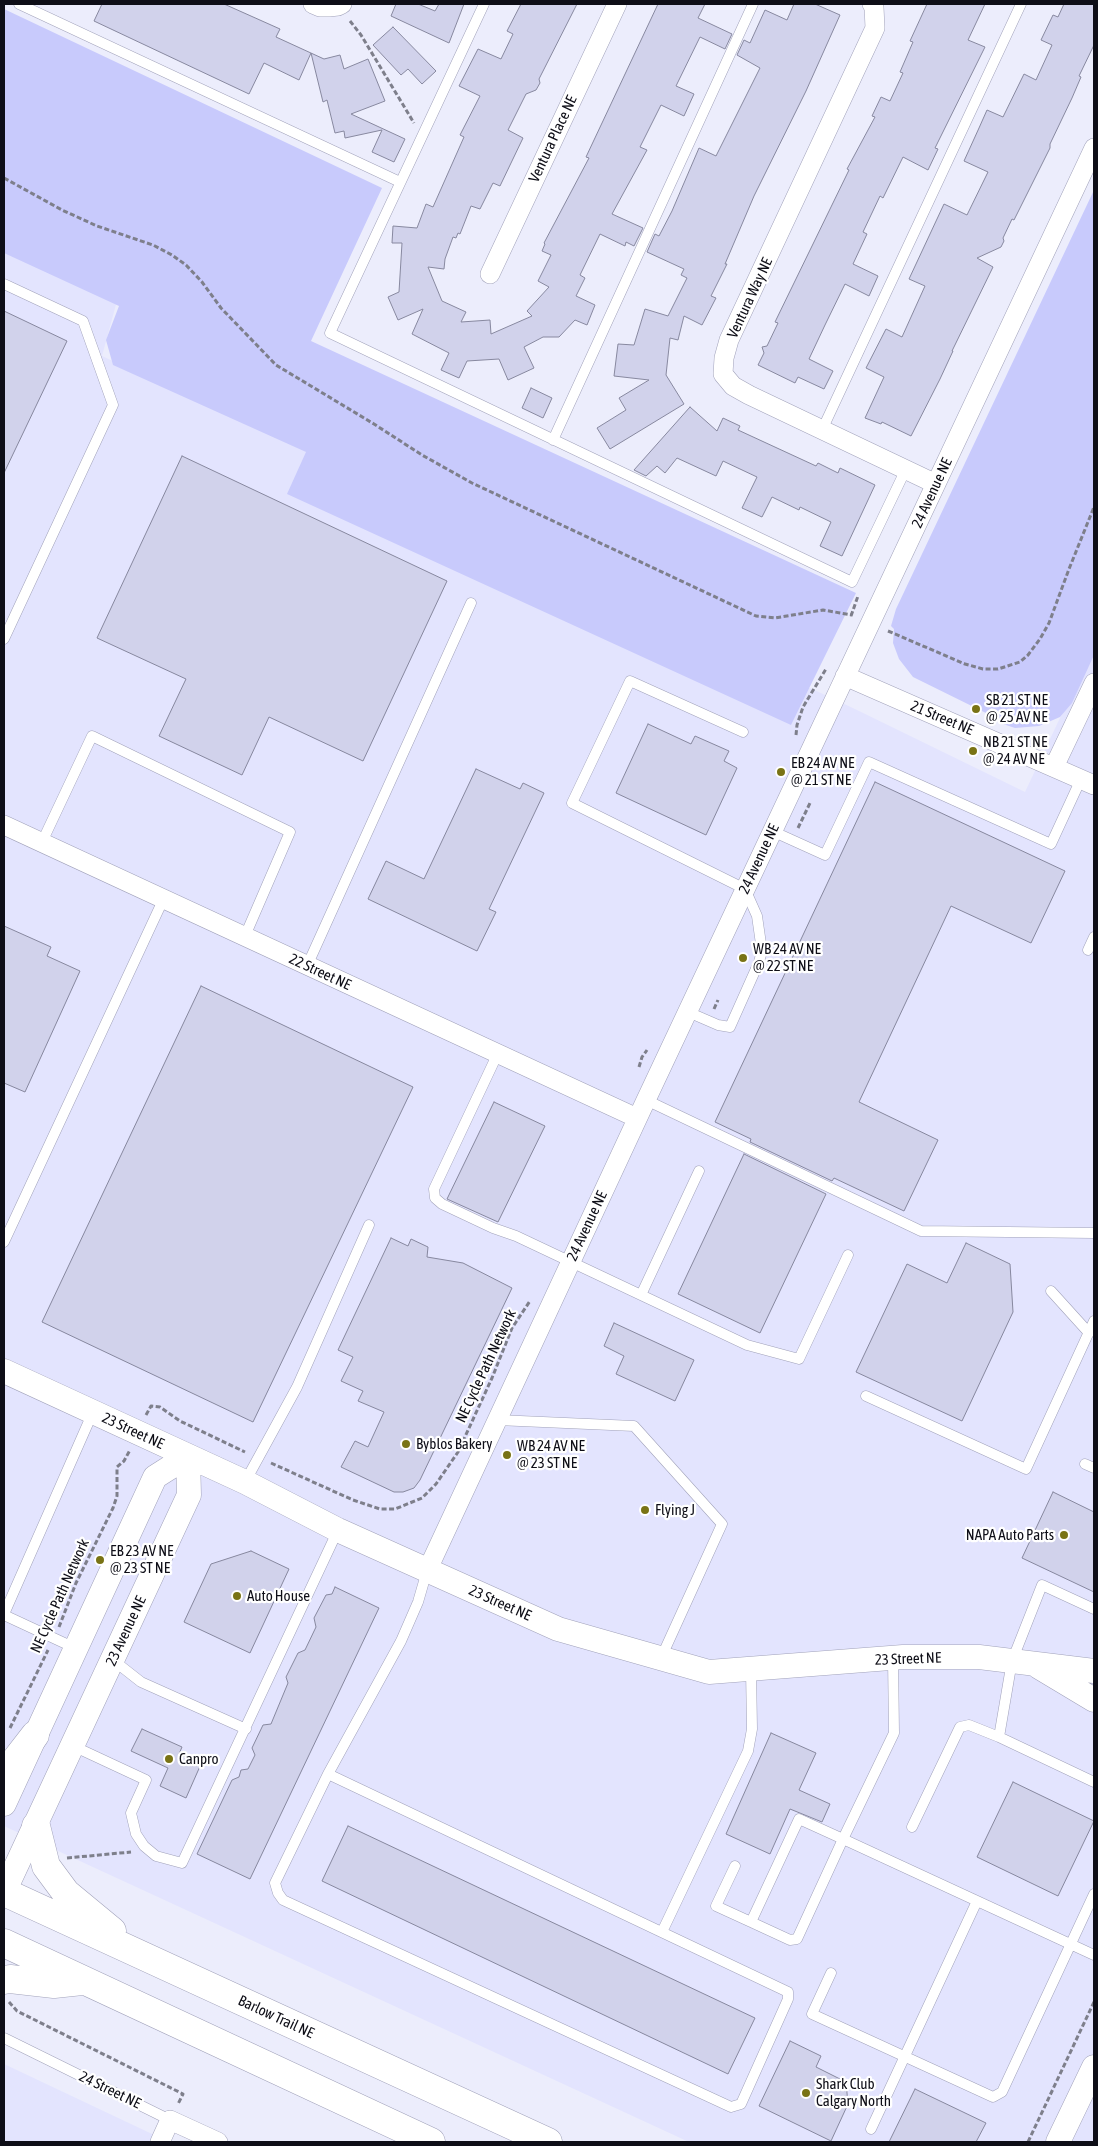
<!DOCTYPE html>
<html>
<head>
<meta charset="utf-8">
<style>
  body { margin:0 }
  #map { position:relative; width:1098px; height:2146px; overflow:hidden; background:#ecedfc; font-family:"Asap Condensed",sans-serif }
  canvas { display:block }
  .frame { position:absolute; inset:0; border:5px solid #0e0e17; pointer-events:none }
</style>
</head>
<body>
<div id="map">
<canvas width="1098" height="2146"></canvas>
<div class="frame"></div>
</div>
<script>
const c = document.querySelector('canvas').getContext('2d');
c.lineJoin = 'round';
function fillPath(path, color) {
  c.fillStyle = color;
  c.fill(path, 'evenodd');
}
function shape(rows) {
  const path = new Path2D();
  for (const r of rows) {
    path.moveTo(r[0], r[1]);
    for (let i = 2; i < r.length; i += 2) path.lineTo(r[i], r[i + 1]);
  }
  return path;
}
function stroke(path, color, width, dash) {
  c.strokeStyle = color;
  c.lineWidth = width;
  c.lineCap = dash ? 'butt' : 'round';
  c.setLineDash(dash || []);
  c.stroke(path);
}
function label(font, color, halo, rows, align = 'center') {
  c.font = font + ' "Asap Condensed",sans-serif';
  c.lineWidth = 4.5;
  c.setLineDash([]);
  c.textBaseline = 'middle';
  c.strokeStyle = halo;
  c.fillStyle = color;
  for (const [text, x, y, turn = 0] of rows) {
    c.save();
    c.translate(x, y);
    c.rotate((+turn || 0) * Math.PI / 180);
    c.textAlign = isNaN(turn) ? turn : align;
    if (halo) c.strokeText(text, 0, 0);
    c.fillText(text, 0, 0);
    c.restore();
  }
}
const built = shape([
  [4,246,118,297,102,356,857,710,1025,792,1094,646,1094,2142,689,2142,4,1826],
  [4,2064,169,2142,4,2142]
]);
const green = shape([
  [4,9,382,188,311,341,856,593,791,725,287,494,306,452,113,365,106,340,119,306,4,253],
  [1094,190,1094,655,1072,703,1060,717,1039,726,1015,728,1003,724,1004,721,997,718,999,712,991,708,988,714,913,677,899,659,893,643,894,629,891,626,896,609]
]);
const building = shape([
  [102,4,224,4,280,29,276,37,324,59,340,55,344,69,368,59,385,101,351,114,405,139,394,162,372,152,382,130,345,138,344,131,335,133,327,100,323,102,311,53,299,80,264,63,249,94,94,21,102,4],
  [396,4,418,4,435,11,439,4,464,4,449,43,391,16,396,4],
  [521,4,577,4,539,79,540,83,536,90,526,94,508,130,523,138,500,186,493,183,480,209,471,206,460,234,458,233,456,238,453,237,445,259,444,269,428,267,442,301,466,312,461,322,490,320,491,334,532,316,527,311,549,287,538,281,551,255,542,251,545,244,544,243,589,158,586,157,658,4,705,4,698,18,732,34,725,49,700,37,676,86,694,94,684,116,661,105,640,147,647,150,612,214,643,228,634,246,626,242,625,246,600,234,580,275,585,278,576,296,595,305,587,325,575,320,559,337,543,337,524,347,534,368,508,380,499,359,467,361,459,378,441,370,449,353,412,334,423,309,398,320,388,297,399,292,402,243,392,243,393,226,417,228,426,204,433,207,464,137,460,135,480,96,459,86,478,49,501,59,513,34,507,31,521,4],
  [794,4,815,4,840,15,806,91,754,196,725,264,727,264,711,296,716,298,702,325,684,316,678,340,670,338,666,375,684,404,610,449,597,428,626,410,619,398,649,380,614,376,618,344,634,345,645,309,668,316,687,278,681,275,684,269,647,252,655,234,659,236,672,211,699,148,716,156,760,68,737,55,744,40,750,43,765,10,787,20,794,4],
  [927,4,985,4,968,40,985,47,935,148,938,149,928,170,903,157,883,198,880,196,863,232,867,234,853,264,878,276,869,296,845,284,825,325,809,359,833,371,824,389,798,377,795,383,758,365,764,353,762,347,767,346,778,323,775,322,849,170,847,169,875,117,872,116,881,97,890,101,903,73,900,72,913,42,910,41,927,4],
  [1064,4,1094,4,1094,45,1079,76,1081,77,1072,98,1050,144,1050,148,1014,220,1012,219,1003,238,1004,241,1001,247,977,258,993,267,952,351,953,351,940,379,911,436,882,422,881,424,865,418,884,377,866,368,886,329,902,337,925,286,909,279,944,204,967,215,988,172,964,161,979,128,987,110,1003,117,1024,74,1036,80,1052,45,1041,40,1053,15,1058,17,1064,4],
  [393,27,436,71,422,84,408,69,401,75,373,45,393,27],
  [4,311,67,341,4,473,4,311],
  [531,388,552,398,543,418,522,408,531,388],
  [690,407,717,431,723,418,740,426,738,430,816,466,818,463,838,473,840,468,875,485,842,556,820,546,831,522,800,507,799,510,772,497,762,517,742,508,757,477,723,461,716,476,677,458,665,473,657,466,646,476,634,470,690,407],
  [182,456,447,581,363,761,269,717,242,775,159,736,186,679,97,638,182,456],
  [648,724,691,744,695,736,729,751,724,761,737,768,706,835,616,793,648,724],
  [476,769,520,789,523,783,544,793,489,909,496,912,477,951,368,899,386,861,424,879,476,769],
  [875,782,1065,871,1031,943,951,906,859,1102,938,1140,904,1211,834,1178,832,1181,750,1142,751,1139,715,1122,875,782],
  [4,926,51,947,47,956,80,971,25,1092,4,1083,4,926],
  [201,986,413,1087,253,1422,42,1322,201,986],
  [494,1102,545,1126,498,1222,447,1199,494,1102],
  [744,1154,826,1194,760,1333,678,1294,744,1154],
  [391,1238,408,1246,411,1239,428,1247,427,1257,463,1263,512,1288,420,1480,414,1488,403,1492,394,1492,341,1467,355,1441,368,1447,384,1412,358,1401,363,1391,341,1381,353,1357,338,1350,391,1238],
  [966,1243,1010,1264,1013,1312,962,1421,856,1372,907,1264,947,1283,966,1243],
  [614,1323,694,1360,675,1401,616,1374,624,1356,604,1346,614,1323],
  [1053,1492,1094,1512,1094,1592,1022,1558,1053,1492],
  [251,1551,289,1569,250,1653,184,1622,211,1564,251,1551],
  [335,1587,379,1608,250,1879,197,1854,232,1780,239,1777,241,1770,248,1769,255,1755,252,1748,263,1725,271,1724,288,1683,286,1677,298,1653,305,1650,316,1627,314,1618,326,1595,332,1594,335,1587],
  [142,1729,182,1747,179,1754,201,1764,186,1798,160,1786,168,1768,131,1751,142,1729],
  [771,1733,816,1753,799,1790,830,1804,822,1822,790,1809,770,1854,726,1834,771,1733],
  [1013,1782,1094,1821,1058,1896,977,1857,1013,1782],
  [348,1826,755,2018,728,2074,322,1881,348,1826],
  [790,2041,821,2056,816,2067,846,2082,848,2104,831,2141,759,2106,790,2041],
  [915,2089,986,2123,976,2142,889,2142,915,2089]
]);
const path = shape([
  [350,21,361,35,414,123],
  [4,178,62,210,97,226,153,245,172,255,186,265,202,282,221,308,276,365,374,424,422,455,472,483,756,616,775,618,823,610,852,615],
  [851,616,858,596],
  [888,631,965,664,983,669,998,669,1020,662,1028,655,1040,639,1049,623,1069,569,1094,507],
  [796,735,797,725,803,707,826,669],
  [798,828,811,801],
  [714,1009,718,1000],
  [639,1067,642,1057,647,1050],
  [146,1415,151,1406,160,1407,180,1421,245,1452],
  [271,1463,353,1500,380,1509,395,1509,422,1498,436,1484,458,1452,492,1378,512,1328,530,1301],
  [59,1627,76,1583,113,1508,117,1496,117,1467,124,1461,130,1450],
  [10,1728,48,1650],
  [67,1858,131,1852],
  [9,2002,17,2011,183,2094,178,2104],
  [1028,2142,1094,2002]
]);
const service = shape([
  [19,4,400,182],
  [484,4,330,333,852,582,906,469],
  [4,284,83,321,113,405,4,639],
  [822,430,1021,4],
  [553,440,753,4],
  [772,831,825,855,869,762,1051,844,1081,779],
  [42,842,92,736,290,832,245,936],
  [1088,950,1094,937],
  [307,966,471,603],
  [688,1012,718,1025,730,1027,759,962,762,951,757,916,745,889,572,803,630,681,743,732],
  [498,1053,434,1189,435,1198,442,1204,493,1228,516,1236,641,1295,699,1171],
  [646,1100,921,1231,1094,1233],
  [4,1242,164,898],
  [1051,1291,1089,1333],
  [641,1295,747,1345,799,1359,848,1255],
  [866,1396,1026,1469,1094,1321],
  [497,1420,634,1426,722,1524,661,1658],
  [1085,1464,1094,1468],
  [245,1482,297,1387,369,1225],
  [1094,1609,1042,1585,1012,1661,999,1737,1094,1782],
  [4,1614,93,1412],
  [4,1615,75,1648],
  [893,1658,894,1733,843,1839,1094,1955],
  [113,1660,141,1682,246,1729],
  [73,1746,146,1780,131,1813,136,1834,144,1846,156,1856,182,1863,338,1530],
  [328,1774,788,1992,788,1999,741,2104,731,2107,283,1900,278,1893,275,1883,328,1774,401,1641,418,1602,427,1571],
  [912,1827,960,1727,969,1725,999,1737],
  [735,1866,716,1906,751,1922,790,1940,797,1939,843,1839,799,1819,751,1922],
  [662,1932,748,1751,752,1729,751,1669],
  [831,1973,812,2014,993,2097,1002,2092,1094,1894],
  [4,2038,170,2120],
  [871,2129,977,1901]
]);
const minor = shape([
  [313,4,320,7,329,7,338,6,342,4],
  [872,4,874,7,875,28,729,340,724,358,723,374,733,386,749,395,936,484],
  [490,274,617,4],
  [845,676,1094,785],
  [1054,767,1094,683],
  [4,825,637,1118],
  [427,1571,646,1100,1094,148],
  [160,2142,170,2120,218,2142]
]);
const tertiary = shape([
  [4,1371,245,1482,338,1530,558,1629,709,1672,903,1657,979,1657,1094,1671],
  [1039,1667,1094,1700],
  [4,1804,155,1477,188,1456],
  [4,1892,189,1495,188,1456],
  [1058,2142,1094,2067]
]);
const primary = shape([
  [4,1775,35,1735],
  [36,1826,46,1866,66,1893,112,1931],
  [4,1892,548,2142],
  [4,1943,431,2142],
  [4,1980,10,1979,54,1984,82,1981]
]);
const markers = [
  [976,709,5,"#797315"],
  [973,751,5,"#797315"],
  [781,772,5,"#797315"],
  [743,958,5,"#797315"],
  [406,1444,5,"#797315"],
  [507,1455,5,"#797315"],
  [645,1510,5,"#797315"],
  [1064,1535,5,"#797315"],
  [100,1560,5,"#797315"],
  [237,1596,5,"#797315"],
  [169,1759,5,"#797315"],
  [806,2093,5,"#797315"]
];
const streetNames = [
  ["Ventura Place NE",553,139,-65],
  ["Ventura Way NE",750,298,-65],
  ["24 Avenue NE",932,493,-65],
  ["21 Street NE",942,718,23],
  ["24 Avenue NE",759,859,-65],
  ["22 Street NE",320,972,25],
  ["24 Avenue NE",587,1226,-65],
  ["NE Cycle Path Network",486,1366,-65],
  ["23 Street NE",133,1431,25],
  ["NE Cycle Path Network",60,1596,-66],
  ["23 Street NE",500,1603,24],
  ["23 Avenue NE",126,1631,-65],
  ["23 Street NE",908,1659,-2],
  ["Barlow Trail NE",276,2017,25],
  ["24 Street NE",110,2090,26]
];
const poiNames = [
  ["SB 21 ST NE",986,700],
  ["@ 25 AV NE",986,717],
  ["NB 21 ST NE",983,742],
  ["@ 24 AV NE",983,759],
  ["EB 24 AV NE",791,763],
  ["@ 21 ST NE",791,780],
  ["WB 24 AV NE",753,949],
  ["@ 22 ST NE",753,966],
  ["Byblos Bakery",416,1444],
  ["WB 24 AV NE",517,1446],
  ["@ 23 ST NE",517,1463],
  ["Flying J",655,1510],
  ["NAPA Auto Parts",1054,1535,"right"],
  ["EB 23 AV NE",110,1551],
  ["@ 23 ST NE",110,1568],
  ["Auto House",247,1596],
  ["Canpro",179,1759],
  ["Shark Club",816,2084],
  ["Calgary North",816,2101]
];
fillPath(built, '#e3e4fe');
fillPath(green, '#c8cafc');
fillPath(building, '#d1d2eb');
stroke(building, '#87889f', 1);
stroke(service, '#a1a2ba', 11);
stroke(minor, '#a1a2ba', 20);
stroke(tertiary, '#a1a2ba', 25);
stroke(primary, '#a1a2ba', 29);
stroke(path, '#7e7f8b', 3, [5, 2.5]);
stroke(service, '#fff', 10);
stroke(minor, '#fff', 19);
stroke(tertiary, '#fff', 24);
stroke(primary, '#fff', 28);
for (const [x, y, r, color] of markers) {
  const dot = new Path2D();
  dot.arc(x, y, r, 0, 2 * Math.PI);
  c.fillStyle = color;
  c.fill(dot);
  stroke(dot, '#fff', 2);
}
label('15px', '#0e0e17', '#fff', streetNames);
label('15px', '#0e0e17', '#fff', poiNames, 'left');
</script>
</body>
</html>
